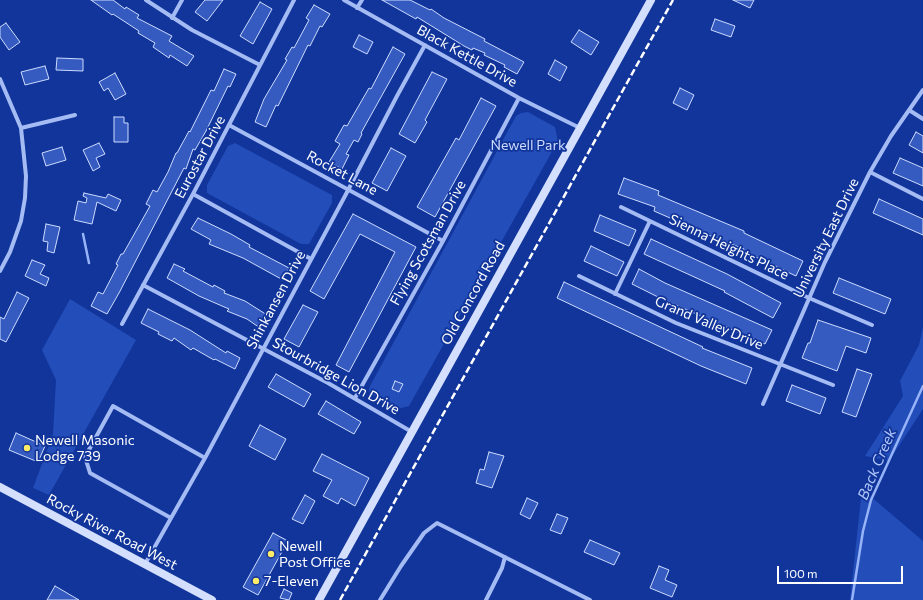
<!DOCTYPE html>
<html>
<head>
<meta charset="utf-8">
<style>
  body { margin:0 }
  #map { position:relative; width:923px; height:600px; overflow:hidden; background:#11359b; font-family:Commissioner,sans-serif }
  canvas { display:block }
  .scale { position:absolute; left:777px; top:566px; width:126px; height:18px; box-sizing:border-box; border:2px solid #fff; border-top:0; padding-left:5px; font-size:12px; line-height:14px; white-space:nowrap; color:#fff; -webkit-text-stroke:3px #11359b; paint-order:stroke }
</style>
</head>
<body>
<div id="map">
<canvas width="923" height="600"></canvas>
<div class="scale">100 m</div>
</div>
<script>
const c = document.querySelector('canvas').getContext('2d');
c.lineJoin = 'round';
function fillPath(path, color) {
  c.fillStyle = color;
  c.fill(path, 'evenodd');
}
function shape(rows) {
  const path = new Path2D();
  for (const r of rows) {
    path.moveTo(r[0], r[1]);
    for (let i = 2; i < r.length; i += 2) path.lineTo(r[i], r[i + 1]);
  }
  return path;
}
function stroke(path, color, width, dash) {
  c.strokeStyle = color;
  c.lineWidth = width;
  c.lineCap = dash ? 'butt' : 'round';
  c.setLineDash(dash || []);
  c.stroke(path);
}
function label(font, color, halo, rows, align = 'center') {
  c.font = font + ' Commissioner,sans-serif';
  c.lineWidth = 3.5;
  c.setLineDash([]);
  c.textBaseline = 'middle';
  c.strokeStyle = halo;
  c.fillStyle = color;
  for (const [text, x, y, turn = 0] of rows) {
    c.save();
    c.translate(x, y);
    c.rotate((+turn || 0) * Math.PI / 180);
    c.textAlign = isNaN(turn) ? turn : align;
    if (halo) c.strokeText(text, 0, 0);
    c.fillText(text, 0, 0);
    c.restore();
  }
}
const green = shape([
  [528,112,555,127,558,141,409,406,398,409,371,394,369,390,370,386,516,116,521,113],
  [235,143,332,195,332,203,309,244,301,244,207,193,207,185,228,146],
  [70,299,136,340,49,495,33,488,53,434,56,380,42,350],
  [923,327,923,409,889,461,865,456,903,396,900,381,919,345],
  [862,489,923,541,923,600,850,600]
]);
const stream = shape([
  [83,234,89,263],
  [852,600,863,531,871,500,923,386]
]);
const building = shape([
  [91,0,113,0,125,9,126,7,139,15,137,18,172,36,169,41,194,56,187,66,170,55,169,58,153,47,155,43,138,33,139,31,113,14,112,15,91,0],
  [205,0,223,0,207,21,195,12,205,0],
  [382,0,410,0,430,10,431,9,444,18,485,39,484,41,524,62,517,74,504,67,505,65,484,55,485,53,473,48,472,50,464,46,417,17,416,19,382,0],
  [733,0,754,0,750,8,733,0],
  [260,2,272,9,253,44,240,36,260,2],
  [314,5,330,14,322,27,320,26,310,46,308,45,278,106,276,105,266,127,255,122,264,99,287,60,285,59,292,47,294,48,309,20,306,18,314,5],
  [715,19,735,26,731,37,711,30,715,19],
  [6,23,20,42,9,50,0,37,0,27,6,23],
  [579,30,599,42,591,55,571,42,579,30],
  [359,35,373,42,367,54,353,47,359,35],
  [393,47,405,54,361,133,362,134,358,142,354,140,346,154,349,155,342,169,329,162,340,144,335,141,344,125,347,126,369,88,371,89,393,47],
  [57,58,83,59,83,71,56,70,57,58],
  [555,60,567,67,560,81,548,74,555,60],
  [45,66,49,79,25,85,21,72,45,66],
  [224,69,236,74,230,87,228,86,206,131,195,150,193,149,186,169,184,168,119,293,107,314,91,306,98,292,103,294,118,265,116,264,121,254,123,254,150,206,146,204,153,190,157,192,168,172,176,153,177,153,189,131,190,132,211,90,214,91,224,69],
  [432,72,447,79,425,120,427,122,415,143,399,134,432,72],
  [115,73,126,94,115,100,108,88,104,91,99,82,115,73],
  [680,88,694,95,687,110,673,103,680,88],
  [481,98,496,106,435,217,417,207,456,138,459,140,481,98],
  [114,117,124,117,124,123,128,123,128,142,114,142,114,117],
  [916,132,923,136,923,153,909,145,916,132],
  [99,143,105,154,96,158,100,167,93,171,83,150,99,143],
  [62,147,66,160,46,166,42,153,62,147],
  [391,148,406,156,387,191,372,183,391,148],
  [900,158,923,168,923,186,893,173,900,158],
  [624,178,659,191,658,195,744,231,744,233,803,261,796,276,743,251,744,249,693,229,693,228,654,211,655,207,618,194,624,178],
  [84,193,106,198,108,194,121,200,116,211,97,202,92,224,74,220,78,201,86,203,87,198,83,196,84,193],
  [879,199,923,219,923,235,873,213,879,199],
  [353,214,416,247,349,372,336,365,395,252,360,234,324,299,310,291,353,214],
  [600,215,636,230,629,246,594,231,600,215],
  [198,218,231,234,250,245,249,247,289,268,283,280,243,258,209,244,211,240,191,229,198,218],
  [46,224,60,227,54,253,47,251,48,242,43,241,46,224],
  [651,239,727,274,781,303,773,318,724,292,725,291,644,254,651,239],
  [591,246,624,262,617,276,584,261,591,246],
  [32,260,45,265,40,274,49,278,46,286,25,276,32,260],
  [174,264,185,269,183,271,213,287,214,285,225,291,224,293,245,301,267,315,260,328,247,319,227,311,229,309,199,296,167,278,174,264],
  [639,269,665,283,772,330,765,344,662,299,632,284,639,269],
  [839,278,891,299,885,314,833,293,839,278],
  [564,282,703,347,702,348,752,368,746,384,701,366,557,298,564,282],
  [17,292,29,298,6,342,0,339,0,317,4,319,17,292],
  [303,305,318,312,299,347,284,339,303,305],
  [148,309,190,330,226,353,227,351,240,358,235,369,215,359,214,360,193,348,191,350,174,338,172,341,158,334,159,332,141,323,148,309],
  [818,320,871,338,866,353,846,346,837,371,802,358,808,343,810,343,818,320],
  [857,369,872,374,856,417,842,412,857,369],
  [276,374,311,394,304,407,268,387,276,374],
  [395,381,403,384,399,392,392,389,395,381],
  [792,385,826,398,820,414,786,401,792,385],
  [326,401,361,422,354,434,318,414,326,401],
  [260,425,286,439,275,460,249,446,260,425],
  [16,433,45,446,38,462,9,450,16,433],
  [489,452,504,456,492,488,476,483,480,469,484,470,489,452],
  [322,454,369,478,355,506,341,498,338,504,323,496,332,480,313,471,322,454],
  [305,495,315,501,303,524,292,519,305,495],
  [527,498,538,503,530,519,520,514,527,498],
  [557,514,568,518,561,534,550,530,557,514],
  [273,533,288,541,258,595,243,587,273,533],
  [590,540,620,553,614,565,584,552,590,540],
  [659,566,669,570,665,580,677,585,672,597,650,588,659,566],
  [55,586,79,600,47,600,55,586],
  [284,589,292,593,289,600,280,598,284,589]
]);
const street = shape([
  [146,0,192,30,260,65],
  [344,0,519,98,580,128],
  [357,8,362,0],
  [172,18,182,0],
  [0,79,21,128,26,176,25,198,21,221,10,252,0,271],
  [909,110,923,119],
  [229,125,443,241],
  [21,128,75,115],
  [870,172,923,199],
  [193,194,311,259],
  [621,207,809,298,872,325],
  [579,276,676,323,833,385],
  [143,285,328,383,412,432],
  [615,294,650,221],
  [122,324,193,194,294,0],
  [355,398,443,241,519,98],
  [763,404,825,262,870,172,891,136,923,90],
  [171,518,90,473,85,457,113,406,205,458],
  [145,564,205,458,345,196,397,96,425,45],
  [380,600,401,566,424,533,437,523,590,600],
  [486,600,502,568,505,557]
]);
const secondary = shape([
  [0,487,212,600],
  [319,600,651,0]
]);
const rail = shape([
  [340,600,673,0]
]);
const markers = [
  [27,448,4,"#ffed68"],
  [271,554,4,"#ffed68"],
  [256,581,4,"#ffed68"]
];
const streetNames = [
  ["Black Kettle Drive",467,56,29],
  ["Eurostar Drive",200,157,-62],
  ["Rocket Lane",342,173,28],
  ["University East Drive",826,238,-64],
  ["Flying Scotsman Drive",428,243,-61],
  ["Sienna Heights Place",729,247,26],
  ["Old Concord Road",473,293,-61],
  ["Shinkansen Drive",276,300,-62],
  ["Grand Valley Drive",709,323,23],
  ["Stourbridge Lion Drive",336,376,29],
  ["Rocky River Road West",112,532,28]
];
const parkNames = [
  ["Newell Park",528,145]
];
const poiNames = [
  ["Newell Masonic",35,440],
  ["Lodge 739",35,456],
  ["Newell",279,546],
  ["Post Office",279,562],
  ["7-Eleven",264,581]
];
const waterNames = [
  ["Back Creek",877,464,-67]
];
fillPath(green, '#234db9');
stroke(stream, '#96b3f8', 2.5);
fillPath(building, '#355bc1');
stroke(building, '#cddbfe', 1);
stroke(street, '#a4bbf4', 4);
stroke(secondary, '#d4dffd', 8);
stroke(rail, '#fff', 2.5, [7, 3]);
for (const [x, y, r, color] of markers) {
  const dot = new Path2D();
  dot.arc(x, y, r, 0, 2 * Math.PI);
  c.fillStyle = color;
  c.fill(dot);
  stroke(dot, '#11359b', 1.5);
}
label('14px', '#fff', '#11359b', streetNames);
label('14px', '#cddbfe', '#11359b', parkNames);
label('14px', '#fff', '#11359b', poiNames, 'left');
label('italic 15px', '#b1c6fb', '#11359b', waterNames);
</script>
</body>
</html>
